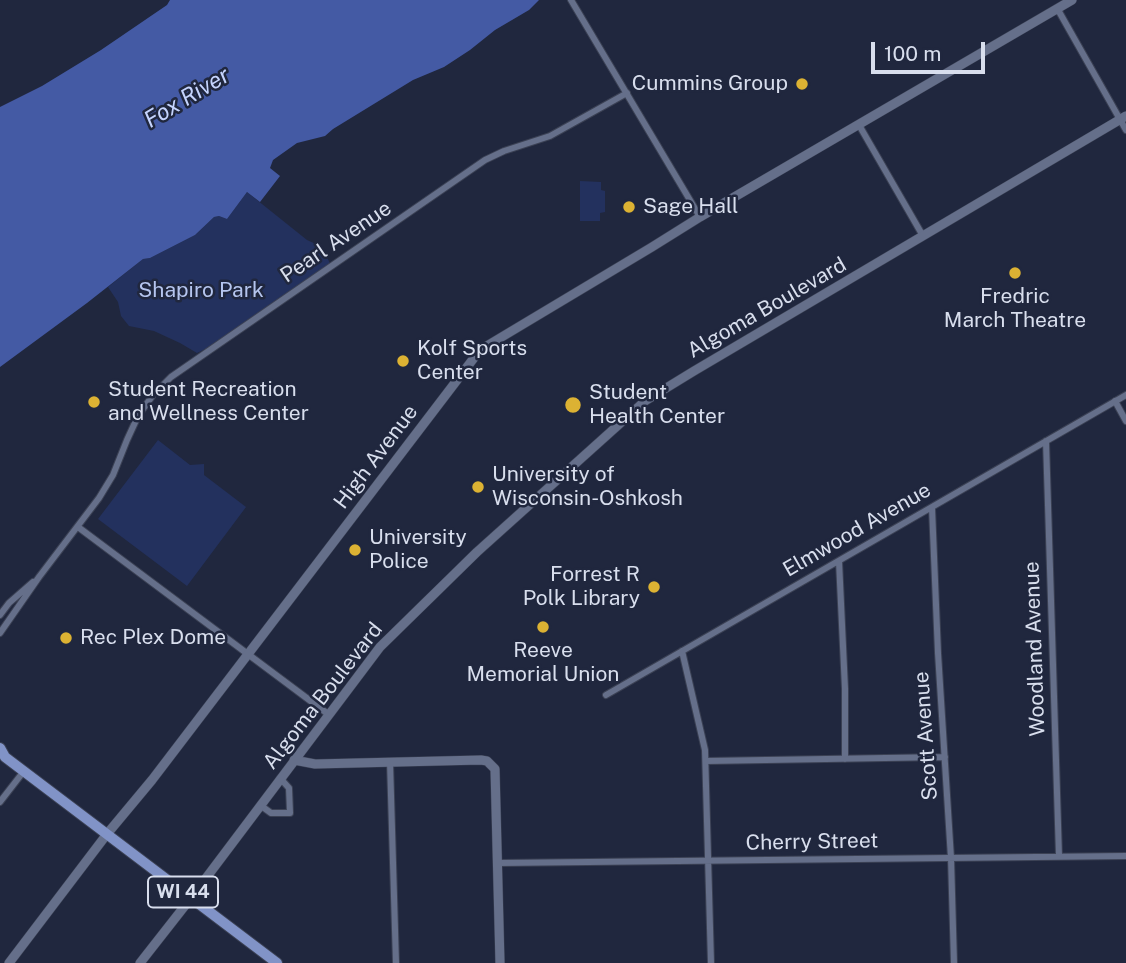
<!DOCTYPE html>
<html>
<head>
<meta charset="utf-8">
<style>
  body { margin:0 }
  #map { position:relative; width:1126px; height:963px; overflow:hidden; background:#20273e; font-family:"Public Sans",sans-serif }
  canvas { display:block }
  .scale { position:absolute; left:871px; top:42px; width:114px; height:32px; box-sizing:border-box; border:4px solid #d8deed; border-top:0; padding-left:9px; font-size:21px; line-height:24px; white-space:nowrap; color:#d8deed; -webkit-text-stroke:5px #20273e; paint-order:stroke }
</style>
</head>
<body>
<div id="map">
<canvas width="1126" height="963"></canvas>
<div class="scale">100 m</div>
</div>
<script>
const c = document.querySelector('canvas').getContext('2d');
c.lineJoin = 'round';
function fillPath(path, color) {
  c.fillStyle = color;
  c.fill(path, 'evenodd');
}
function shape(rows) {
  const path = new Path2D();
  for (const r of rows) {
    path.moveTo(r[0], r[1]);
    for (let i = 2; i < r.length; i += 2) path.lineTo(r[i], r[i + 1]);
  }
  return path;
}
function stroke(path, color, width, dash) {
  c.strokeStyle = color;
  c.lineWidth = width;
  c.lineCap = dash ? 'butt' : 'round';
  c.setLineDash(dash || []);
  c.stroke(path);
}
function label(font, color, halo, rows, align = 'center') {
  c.font = font + ' "Public Sans",sans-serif';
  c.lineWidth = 5;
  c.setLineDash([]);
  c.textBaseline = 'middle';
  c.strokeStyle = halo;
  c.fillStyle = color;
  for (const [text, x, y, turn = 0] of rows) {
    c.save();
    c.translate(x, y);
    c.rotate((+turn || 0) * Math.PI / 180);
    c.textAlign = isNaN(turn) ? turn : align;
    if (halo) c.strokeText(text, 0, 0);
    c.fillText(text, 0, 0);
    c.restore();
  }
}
const green = shape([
  [580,181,601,182,601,190,605,191,605,212,600,213,600,221,580,221],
  [247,192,307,240,318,245,327,257,331,266,220,342,197,353,180,343,154,331,129,326,121,316,118,302,108,287,143,259,150,258,195,235,214,217,219,216,227,219],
  [158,440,190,465,204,464,204,475,246,507,187,586,98,519]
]);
const water = shape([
  [170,0,539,0,529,10,495,30,470,50,444,67,413,80,333,129,325,136,297,143,273,160,270,168,280,176,260,202,247,192,227,219,219,216,214,217,195,235,150,258,143,259,87,303,0,367,0,107,42,86,101,50,167,5]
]);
const street = shape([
  [571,0,700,217],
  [1057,8,1126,130],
  [859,125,923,236],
  [1115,401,1126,421],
  [1046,441,1059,856],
  [932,508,938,653,951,858,954,963],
  [78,527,328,714],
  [839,561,845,689,845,759],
  [0,615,9,603,33,582],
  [0,633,39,577,99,498,113,475,127,440,138,416,153,395,171,377,485,160,504,151,550,136,627,93],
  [682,651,705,750,711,963],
  [606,695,1126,395],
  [706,761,945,757],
  [390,762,396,963],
  [0,802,24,771],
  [260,805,271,813,290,813,289,788,280,778],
  [498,863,1126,856]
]);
const secondary = shape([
  [294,760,315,764,481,760,487,761,495,769,500,963],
  [9,963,107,834,152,780,480,350,652,247,700,217,1072,0],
  [140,963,191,898,380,647,477,552,645,401,694,371,1126,116]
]);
const primary = shape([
  [0,748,5,757,277,963]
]);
const markers = [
  [802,84,7,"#dcb233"],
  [629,207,7,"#dcb233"],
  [1015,273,7,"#dcb233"],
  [403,361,7,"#dcb233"],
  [94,402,7,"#dcb233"],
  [573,405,9,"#dcb233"],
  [478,487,7,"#dcb233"],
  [355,550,7,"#dcb233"],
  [654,587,7,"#dcb233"],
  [543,627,7,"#dcb233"],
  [66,638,7,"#dcb233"]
];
const shields = [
  [183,892,70]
];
const shieldNames = [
  ["WI 44",183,892]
];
const poiNames = [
  ["Cummins Group",788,84,"right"],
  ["Sage Hall",643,207],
  ["Fredric",1015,297,"center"],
  ["March Theatre",1015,321,"center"],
  ["Kolf Sports",417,349],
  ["Center",417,373],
  ["Student Recreation",108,390],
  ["and Wellness Center",108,414],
  ["Student",589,393],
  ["Health Center",589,417],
  ["University of",492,475],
  ["Wisconsin-Oshkosh",492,499],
  ["University",369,538],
  ["Police",369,562],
  ["Forrest R",640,575,"right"],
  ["Polk Library",640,599,"right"],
  ["Rec Plex Dome",80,638],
  ["Reeve",543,651,"center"],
  ["Memorial Union",543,675,"center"]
];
const streetNames = [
  ["Pearl Avenue",336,242,-34],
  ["Algoma Boulevard",767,308,-30],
  ["High Avenue",376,457,-53],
  ["Elmwood Avenue",857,530,-30],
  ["Woodland Avenue",1035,649,-92],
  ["Algoma Boulevard",323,696,-52],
  ["Scott Avenue",926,736,-94],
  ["Cherry Street",812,842,-1]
];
const parkNames = [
  ["Shapiro Park",201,291]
];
const waterNames = [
  ["Fox River",187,98,-31]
];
fillPath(green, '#23315e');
fillPath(water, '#445aa4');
stroke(street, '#3b4154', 8);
stroke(secondary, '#3b4154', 10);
stroke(primary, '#3b4154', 12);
stroke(street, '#656f8a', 6);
stroke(secondary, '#656f8a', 9);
stroke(primary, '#8193c7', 10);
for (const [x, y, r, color] of markers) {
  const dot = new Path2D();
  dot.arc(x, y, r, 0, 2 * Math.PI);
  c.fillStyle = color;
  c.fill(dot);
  stroke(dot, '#20273e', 2.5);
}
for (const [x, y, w] of shields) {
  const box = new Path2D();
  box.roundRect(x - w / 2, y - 15.5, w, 31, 5);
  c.fillStyle = '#20273e';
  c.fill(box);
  stroke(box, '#d8deed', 2);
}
label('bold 19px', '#d8deed', null, shieldNames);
label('21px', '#d8deed', '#20273e', poiNames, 'left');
label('21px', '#d8deed', '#20273e', streetNames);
label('21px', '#b5c5ee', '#20273e', parkNames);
label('italic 23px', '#c5d4fe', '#20273e', waterNames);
</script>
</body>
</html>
